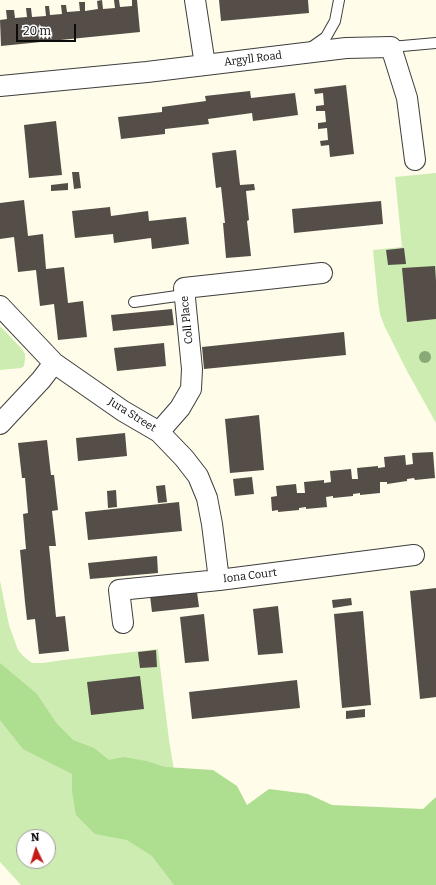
<!DOCTYPE html>
<html>
<head>
<meta charset="utf-8">
<style>
  body { margin:0 }
  #map { position:relative; width:436px; height:885px; overflow:hidden; background:#fffce9; font-family:Bitter,serif }
  canvas { display:block }
  .north { position:absolute; left:16px; top:829px; width:40px; height:40px; box-sizing:border-box; background:#fff; border:1px solid #9d9d9d; border-radius:50%; rotate:356deg; font-size:11px; font-weight:700; line-height:16px; text-align:center; color:#0b0b0b }
  .north::after { content:''; display:block; margin:auto; width:14px; height:18px; background:#c51a1a; clip-path:polygon(50% 0,100% 100%,50% 72%,0 100%) }
  .scale { position:absolute; left:16px; top:24px; width:60px; height:18px; box-sizing:border-box; border:2px solid #0b0b0b; border-top:0; padding-left:5px; font-size:12px; line-height:14px; white-space:nowrap; color:#0b0b0b; -webkit-text-stroke:3px #fff; paint-order:stroke }
</style>
</head>
<body>
<div id="map">
<canvas width="436" height="885"></canvas>
<div class="north">N</div>
<div class="scale">20 m</div>
</div>
<script>
const c = document.querySelector('canvas').getContext('2d');
c.lineJoin = 'round';
function fillPath(path, color) {
  c.fillStyle = color;
  c.fill(path, 'evenodd');
}
function shape(rows) {
  const path = new Path2D();
  for (const r of rows) {
    path.moveTo(r[0], r[1]);
    for (let i = 2; i < r.length; i += 2) path.lineTo(r[i], r[i + 1]);
  }
  return path;
}
function stroke(path, color, width, dash) {
  c.strokeStyle = color;
  c.lineWidth = width;
  c.lineCap = dash ? 'butt' : 'round';
  c.setLineDash(dash || []);
  c.stroke(path);
}
function label(font, color, halo, rows, align = 'center') {
  c.font = font + ' Bitter,serif';
  c.lineWidth = 4;
  c.setLineDash([]);
  c.textBaseline = 'middle';
  c.strokeStyle = halo;
  c.fillStyle = color;
  for (const [text, x, y, turn = 0] of rows) {
    c.save();
    c.translate(x, y);
    c.rotate((+turn || 0) * Math.PI / 180);
    c.textAlign = isNaN(turn) ? turn : align;
    if (halo) c.strokeText(text, 0, 0);
    c.fillText(text, 0, 0);
    c.restore();
  }
}
const green = shape([
  [436,173,436,423,407,371,384,325,380,314,378,301,373,250,402,247,395,177],
  [0,326,22,349,25,354,25,359,24,366,21,368,0,370],
  [0,581,9,625,14,639,18,650,23,656,32,663,43,663,63,660,158,649,169,740,174,770,179,885,21,885,0,862],
  [24,837,48,837,48,861,24,861]
]);
const forest = shape([
  [0,663,37,694,57,724,73,740,94,748,109,760,123,757,146,761,165,767,213,770,237,786,247,805,269,789,308,794,332,805,423,809,436,797,436,885,174,885,152,856,127,840,95,834,76,815,72,791,72,774,23,749,0,720]
]);
const building = shape([
  [102,0,103,9,115,8,114,0,119,0,120,7,132,6,132,0,137,0,140,32,1,46,0,20,7,19,6,10,14,10,15,18,27,17,26,8,31,8,32,17,46,16,45,6,49,6,50,15,62,14,61,5,66,5,67,12,80,11,79,2,85,2,85,11,98,9,97,1],
  [219,0,308,0,309,13,221,21],
  [346,85,354,154,330,157,329,145,321,146,320,141,328,140,327,128,318,129,318,123,326,122,325,111,316,111,316,106,324,105,323,93,315,94,314,89],
  [250,91,251,98,295,93,298,115,253,121,252,113,208,119,209,124,165,129,165,134,121,139,118,117,162,112,162,107,206,101,205,96],
  [56,121,62,175,29,178,24,125],
  [236,150,240,185,254,184,255,190,246,191,249,220,247,221,251,256,226,258,223,223,225,223,221,187,216,188,212,153],
  [72,172,79,172,81,188,74,189],
  [68,183,68,190,51,191,51,185],
  [24,200,28,236,43,234,46,269,64,267,68,303,83,301,87,337,58,340,54,304,40,306,36,270,18,272,14,237,0,239,0,203],
  [381,201,383,224,294,233,292,209],
  [110,207,111,216,148,211,149,221,186,217,189,244,152,249,151,238,114,243,113,234,75,238,72,211],
  [404,248,406,264,388,265,386,250],
  [435,266,436,281,436,319,407,322,402,268],
  [172,309,174,325,113,331,111,315],
  [344,332,346,355,204,369,202,347],
  [164,343,166,366,117,371,114,348],
  [259,415,264,470,230,473,225,419],
  [125,433,127,456,78,461,76,438],
  [47,440,51,475,54,475,58,510,52,511,56,546,49,546,56,617,65,616,69,651,39,654,35,619,27,620,25,602,20,550,26,549,23,514,28,513,25,478,22,478,18,443],
  [433,452,435,478,415,480,414,478,407,479,407,481,387,484,387,482,380,482,380,493,360,495,360,493,353,494,353,496,333,498,333,496,326,497,327,507,306,509,306,507,299,508,299,510,278,512,278,510,272,511,271,497,277,496,276,486,296,484,297,493,305,493,304,482,324,480,324,483,331,482,330,471,351,469,352,479,358,479,357,468,378,466,378,468,385,467,384,457,405,455,406,465,413,464,412,453],
  [252,477,254,494,235,496,233,479],
  [165,485,167,502,158,503,156,486],
  [116,490,117,507,108,508,107,491],
  [179,502,182,531,88,540,85,512],
  [157,556,158,573,90,579,88,563],
  [436,588,436,697,420,699,410,591],
  [197,592,199,607,152,612,150,596],
  [351,598,352,605,333,608,332,600],
  [278,606,283,653,258,655,253,609],
  [363,611,371,705,342,708,334,614],
  [204,614,209,661,185,663,180,617],
  [156,650,157,667,140,668,138,652],
  [140,676,144,709,91,715,87,682],
  [297,680,300,708,192,719,189,692],
  [365,709,365,717,346,719,346,711]
]);
const service = shape([
  [391,47,436,43],
  [309,49,326,37,335,21,339,0],
  [134,302,184,295]
]);
const minor = shape([
  [195,0,205,65],
  [0,86,147,72,346,48,391,47,407,98,415,160],
  [0,306,54,363,123,411,159,432,184,458,198,476,207,498,212,524,219,580],
  [0,424,41,380,54,363],
  [159,432,180,408,191,389,192,369,184,288,322,273],
  [123,623,119,590,219,580,414,555]
]);
const trees = [
  [425,357]
];
const streetNames = [
  ["Argyll Road",253,59,-7],
  ["Coll Place",187,320,-96],
  ["Jura Street",132,415,32],
  ["Iona Court",250,576,-7]
];
fillPath(green, '#ccecb1');
fillPath(forest, '#aede8f');
fillPath(building, '#554d47');
stroke(service, '#3e3e3e', 12);
stroke(minor, '#3e3e3e', 22);
stroke(service, '#fff', 10);
stroke(minor, '#fff', 20);
c.fillStyle = '#87aa76';
for (const [x, y] of trees) {
  c.beginPath();
  c.arc(x, y, 6, 0, 2 * Math.PI);
  c.fill();
}
label('11px', '#0b0b0b', '#fff', streetNames);
</script>
</body>
</html>
